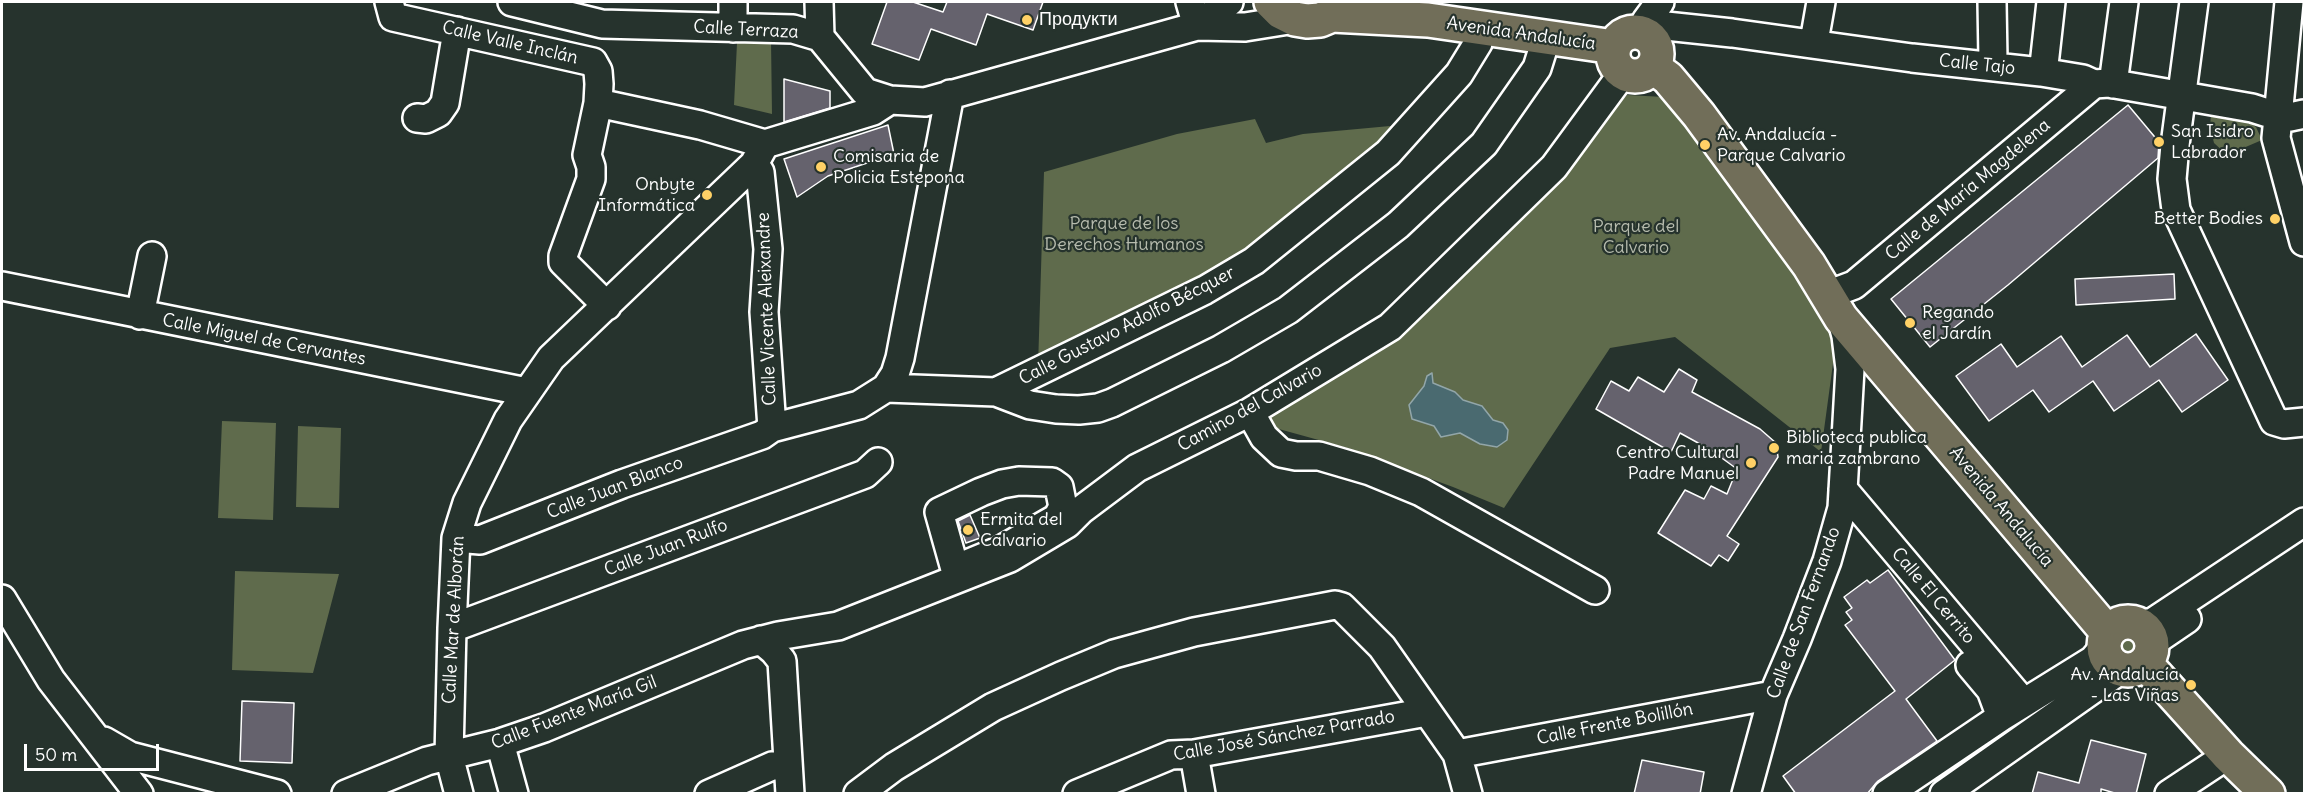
<!DOCTYPE html>
<html>
<head>
<meta charset="utf-8">
<style>
  body { margin:0 }
  #map { position:relative; width:2306px; height:795px; overflow:hidden; background:#26332d; font-family:Delius,sans-serif }
  canvas { display:block }
  .frame { position:absolute; inset:0; border:3px solid #fff; pointer-events:none }
  .scale { position:absolute; left:24px; top:744px; width:135px; height:27px; box-sizing:border-box; border:3px solid #fff; border-top:0; padding-left:8px; font-size:18px; line-height:21px; white-space:nowrap; color:#fff; -webkit-text-stroke:4px #26332d; paint-order:stroke }
</style>
</head>
<body>
<div id="map">
<canvas width="2306" height="795"></canvas>
<div class="frame"></div>
<div class="scale">50 m</div>
</div>
<script>
const c = document.querySelector('canvas').getContext('2d');
c.lineJoin = 'round';
function fillPath(path, color) {
  c.fillStyle = color;
  c.fill(path, 'evenodd');
}
function shape(rows) {
  const path = new Path2D();
  for (const r of rows) {
    if (r.length === 3) {
      path.moveTo(r[0] + r[2], r[1]);
      path.arc(r[0], r[1], r[2], 0, 2 * Math.PI);
      continue;
    }
    path.moveTo(r[0], r[1]);
    for (let i = 2; i < r.length; i += 2) path.lineTo(r[i], r[i + 1]);
  }
  return path;
}
function stroke(path, color, width, dash) {
  c.strokeStyle = color;
  c.lineWidth = width;
  c.lineCap = dash ? 'butt' : 'round';
  c.setLineDash(dash || []);
  c.stroke(path);
}
function label(font, color, halo, rows, align = 'center') {
  c.font = font + ' Delius,sans-serif';
  c.lineWidth = 4.5;
  c.setLineDash([]);
  c.textBaseline = 'middle';
  c.strokeStyle = halo;
  c.fillStyle = color;
  for (const [text, x, y, turn = 0] of rows) {
    c.save();
    c.translate(x, y);
    c.rotate((+turn || 0) * Math.PI / 180);
    c.textAlign = isNaN(turn) ? turn : align;
    if (halo) c.strokeText(text, 0, 0);
    c.fillText(text, 0, 0);
    c.restore();
  }
}
const green = shape([
  [771,40,772,114,734,105,737,43],
  [1627,95,1664,97,1837,334,1821,452,1675,337,1610,348,1504,508,1453,487,1344,447,1257,423,1402,328],
  [2211,114,2247,121,2256,127,2262,140,2227,155,2214,143,2210,127],
  [1255,119,1266,143,1303,134,1401,125,1289,227,1190,294,1038,367,1044,172,1177,134],
  [222,421,276,423,273,520,218,518],
  [298,426,341,428,339,508,296,507],
  [235,571,339,574,313,673,232,670],
  [2128,646,12]
]);
const water = shape([
  [1432,373,1433,383,1455,392,1463,400,1482,406,1493,420,1503,423,1508,430,1507,440,1497,447,1480,444,1460,433,1441,437,1434,426,1412,419,1409,405,1424,386,1427,376,1432,373]
]);
const building = shape([
  [887,2,913,2,943,12,947,2,1043,2,1033,30,987,14,976,45,931,29,919,60,872,44,887,2],
  [784,79,830,91,830,108,784,122,784,79],
  [2128,105,2159,142,2158,158,2008,285,1930,347,1891,299,2128,105],
  [888,125,894,154,828,176,797,197,784,159,888,125],
  [2174,274,2175,299,2076,305,2075,279,2174,274],
  [2196,334,2228,380,2182,412,2159,380,2114,411,2093,381,2049,412,2033,390,1989,421,1956,376,2001,344,2017,367,2061,336,2082,367,2127,335,2150,367,2196,334],
  [1679,369,1697,380,1692,392,1760,429,1776,443,1778,457,1727,536,1739,544,1728,561,1719,555,1711,566,1658,533,1685,490,1704,499,1711,486,1727,494,1737,469,1719,456,1720,455,1680,433,1671,452,1596,409,1611,381,1629,391,1638,377,1664,392,1679,369],
  [970,515,980,538,966,543,958,521,970,515],
  [1888,570,1955,660,1906,699,1937,741,1878,781,1867,794,1796,794,1783,776,1895,691,1845,625,1852,620,1846,612,1852,608,1844,597,1867,580,1870,583,1888,570],
  [242,701,294,703,292,763,240,761,242,701],
  [2091,740,2146,754,2136,794,2118,794,2101,789,2101,794,2032,794,2038,772,2079,783,2091,740],
  [1642,760,1704,772,1700,794,1634,794,1642,760]
]);
const minor = shape([
  [389,2,393,17,593,62,598,71,599,84,598,103,587,155,591,167,591,179,563,256,563,262,607,306],
  [512,2,602,24,793,29,820,37,865,92,890,100,925,102,1197,26,1245,27,1295,19],
  [819,2,820,37],
  [1190,2,1197,26],
  [1992,2,1993,60,1994,66],
  [2194,2,2175,145,2172,179,2176,210,2274,421,2284,424,2304,422],
  [2289,2,2276,138,2304,242],
  [1197,26,1229,2],
  [733,28,733,2],
  [1643,33,1646,21,1660,2],
  [1649,37,1657,29,1666,26,1732,33,1912,58,2041,72,2083,79,2094,84,2109,83,2252,108,2277,116,2290,117,2304,114],
  [1811,43,1815,36,1821,2],
  [2041,72,2044,65,2051,2],
  [2113,84,2124,2],
  [598,103,700,125,765,144],
  [417,118,426,119,438,113,445,103,457,31],
  [765,144,873,111,890,100],
  [754,164,760,172,768,249,764,312,772,428],
  [2,286,527,392],
  [1838,291,1854,285,2094,84],
  [140,315,152,256],
  [886,388,996,392,1205,290,1254,261,1388,153,1459,74,1478,43,1481,27],
  [996,392,1030,405,1056,409,1079,410,1098,408,1112,403,1221,349,1288,310,1398,225,1484,144,1537,68,1547,36],
  [1250,412,1264,437,1281,453,1296,456,1319,456,1370,471,1421,492,1595,590],
  [1019,481,1052,482,1059,487,1063,507,1057,518,1001,550,955,569,939,512,981,492,1002,484,1019,481],
  [1843,489,2024,703],
  [456,538,480,540,622,484,762,435,772,428,859,405,886,388,895,374,900,358,950,94],
  [2,599,51,680,139,794],
  [2139,625,2153,622,2304,522],
  [452,628,865,474,878,462],
  [761,640,774,651,782,661,790,794],
  [2152,646,2159,638,2187,619],
  [1970,665,1991,690,2001,717],
  [104,741,130,756,277,794],
  [500,743,514,794],
  [1194,754,1201,794],
  [1457,754,1773,695],
  [346,794,427,761,500,743,544,728,743,645,778,636,838,626,1010,558,1067,524,1081,510,1137,468,1250,412,1390,327,1554,167,1623,73],
  [459,794,449,756,452,628,456,538,467,503,508,420,551,358,754,164,765,144],
  [709,794,772,766,788,765],
  [858,794,894,767,993,707,1061,676,1114,654,1194,632,1335,605,1342,607,1382,647,1457,754,1468,794],
  [1077,794,1171,755,1194,754,1427,712],
  [1746,794,1773,695,1797,639,1827,561,1842,508,1850,369,1846,336,1841,318],
  [1887,794,2001,717,2093,660,2104,647],
  [1944,794,2116,673,2127,670],
  [2169,794,2228,755]
]);
const major = shape([
  [1271,2,1281,12,1295,19,1307,21,1320,20,1332,15,1346,2],
  [1332,15,1428,20,1614,47],
  [1635,54,22],
  [1653,67,1668,78,1699,115,1809,265,1841,318,2108,633],
  [2128,646,24],
  [2145,663,2228,755,2268,794]
]);
const markers = [
  [1027,20,6,"#ffd166"],
  [2159,142,6,"#ffd166"],
  [1705,145,6,"#ffd166"],
  [821,167,6,"#ffd166"],
  [707,195,6,"#ffd166"],
  [2275,219,6,"#ffd166"],
  [1910,323,6,"#ffd166"],
  [1774,448,6,"#ffd166"],
  [1751,463,6,"#ffd166"],
  [968,530,6,"#ffd166"],
  [2191,685,6,"#ffd166"]
];
const poiNames = [
  ["Продукти",1039,20],
  ["San Isidro",2171,132],
  ["Labrador",2171,153],
  ["Av. Andalucía -",1717,135],
  ["Parque Calvario",1717,156],
  ["Comisaria de",833,157],
  ["Policia Estepona",833,178],
  ["Onbyte",695,185,"right"],
  ["Informática",695,206,"right"],
  ["Better Bodies",2263,219,"right"],
  ["Regando",1922,313],
  ["el Jardín",1922,334],
  ["Biblioteca publica",1786,438],
  ["maria zambrano",1786,459],
  ["Centro Cultural",1739,453,"right"],
  ["Padre Manuel",1739,474,"right"],
  ["Ermita del",980,520],
  ["Calvario",980,541],
  ["Av. Andalucía",2179,675,"right"],
  ["- Las Viñas",2179,696,"right"]
];
const streetNames = [
  ["Calle Terraza",746,30,3],
  ["Avenida Andalucía",1521,34,8],
  ["Calle Valle Inclán",510,43,13],
  ["Calle Tajo",1977,65,6],
  ["Calle de María Magdelena",1968,190,-40],
  ["Calle Vicente Aleixandre",767,309,-92],
  ["Calle Gustavo Adolfo Bécquer",1127,326,-27],
  ["Calle Miguel de Cervantes",264,340,11],
  ["Camino del Calvario",1250,408,-29],
  ["Calle Juan Blanco",615,488,-21],
  ["Avenida Andalucía",2001,507,50],
  ["Calle Juan Rulfo",666,548,-21],
  ["Calle El Cerrito",1933,596,50],
  ["Calle de San Fernando",1804,613,-70],
  ["Calle Mar de Alborán",454,620,-87],
  ["Calle Fuente María Gil",574,713,-21],
  ["Calle Frente Bolillón",1615,724,-11],
  ["Calle José Sánchez Parrado",1284,736,-10]
];
const parkNames = [
  ["Parque de los",1124,224],
  ["Derechos Humanos",1124,245],
  ["Parque del",1636,227],
  ["Calvario",1636,248]
];
fillPath(green, '#5f6b4c');
fillPath(water, '#4a6a70');
stroke(water, '#92a6a9', 1.5);
fillPath(building, '#65626d');
stroke(building, '#fff', 1.5);
stroke(minor, '#fff', 32);
stroke(major, '#fff', 38);
stroke(minor, '#26332d', 27);
stroke(major, '#716e59', 33);
for (const [x, y, r, color] of markers) {
  const dot = new Path2D();
  dot.arc(x, y, r, 0, 2 * Math.PI);
  c.fillStyle = color;
  c.fill(dot);
  stroke(dot, '#26332d', 2);
}
label('18px', '#fff', '#26332d', poiNames, 'left');
label('18px', '#fff', '#26332d', streetNames);
label('18px', '#b7bcae', '#26332d', parkNames);
</script>
</body>
</html>
